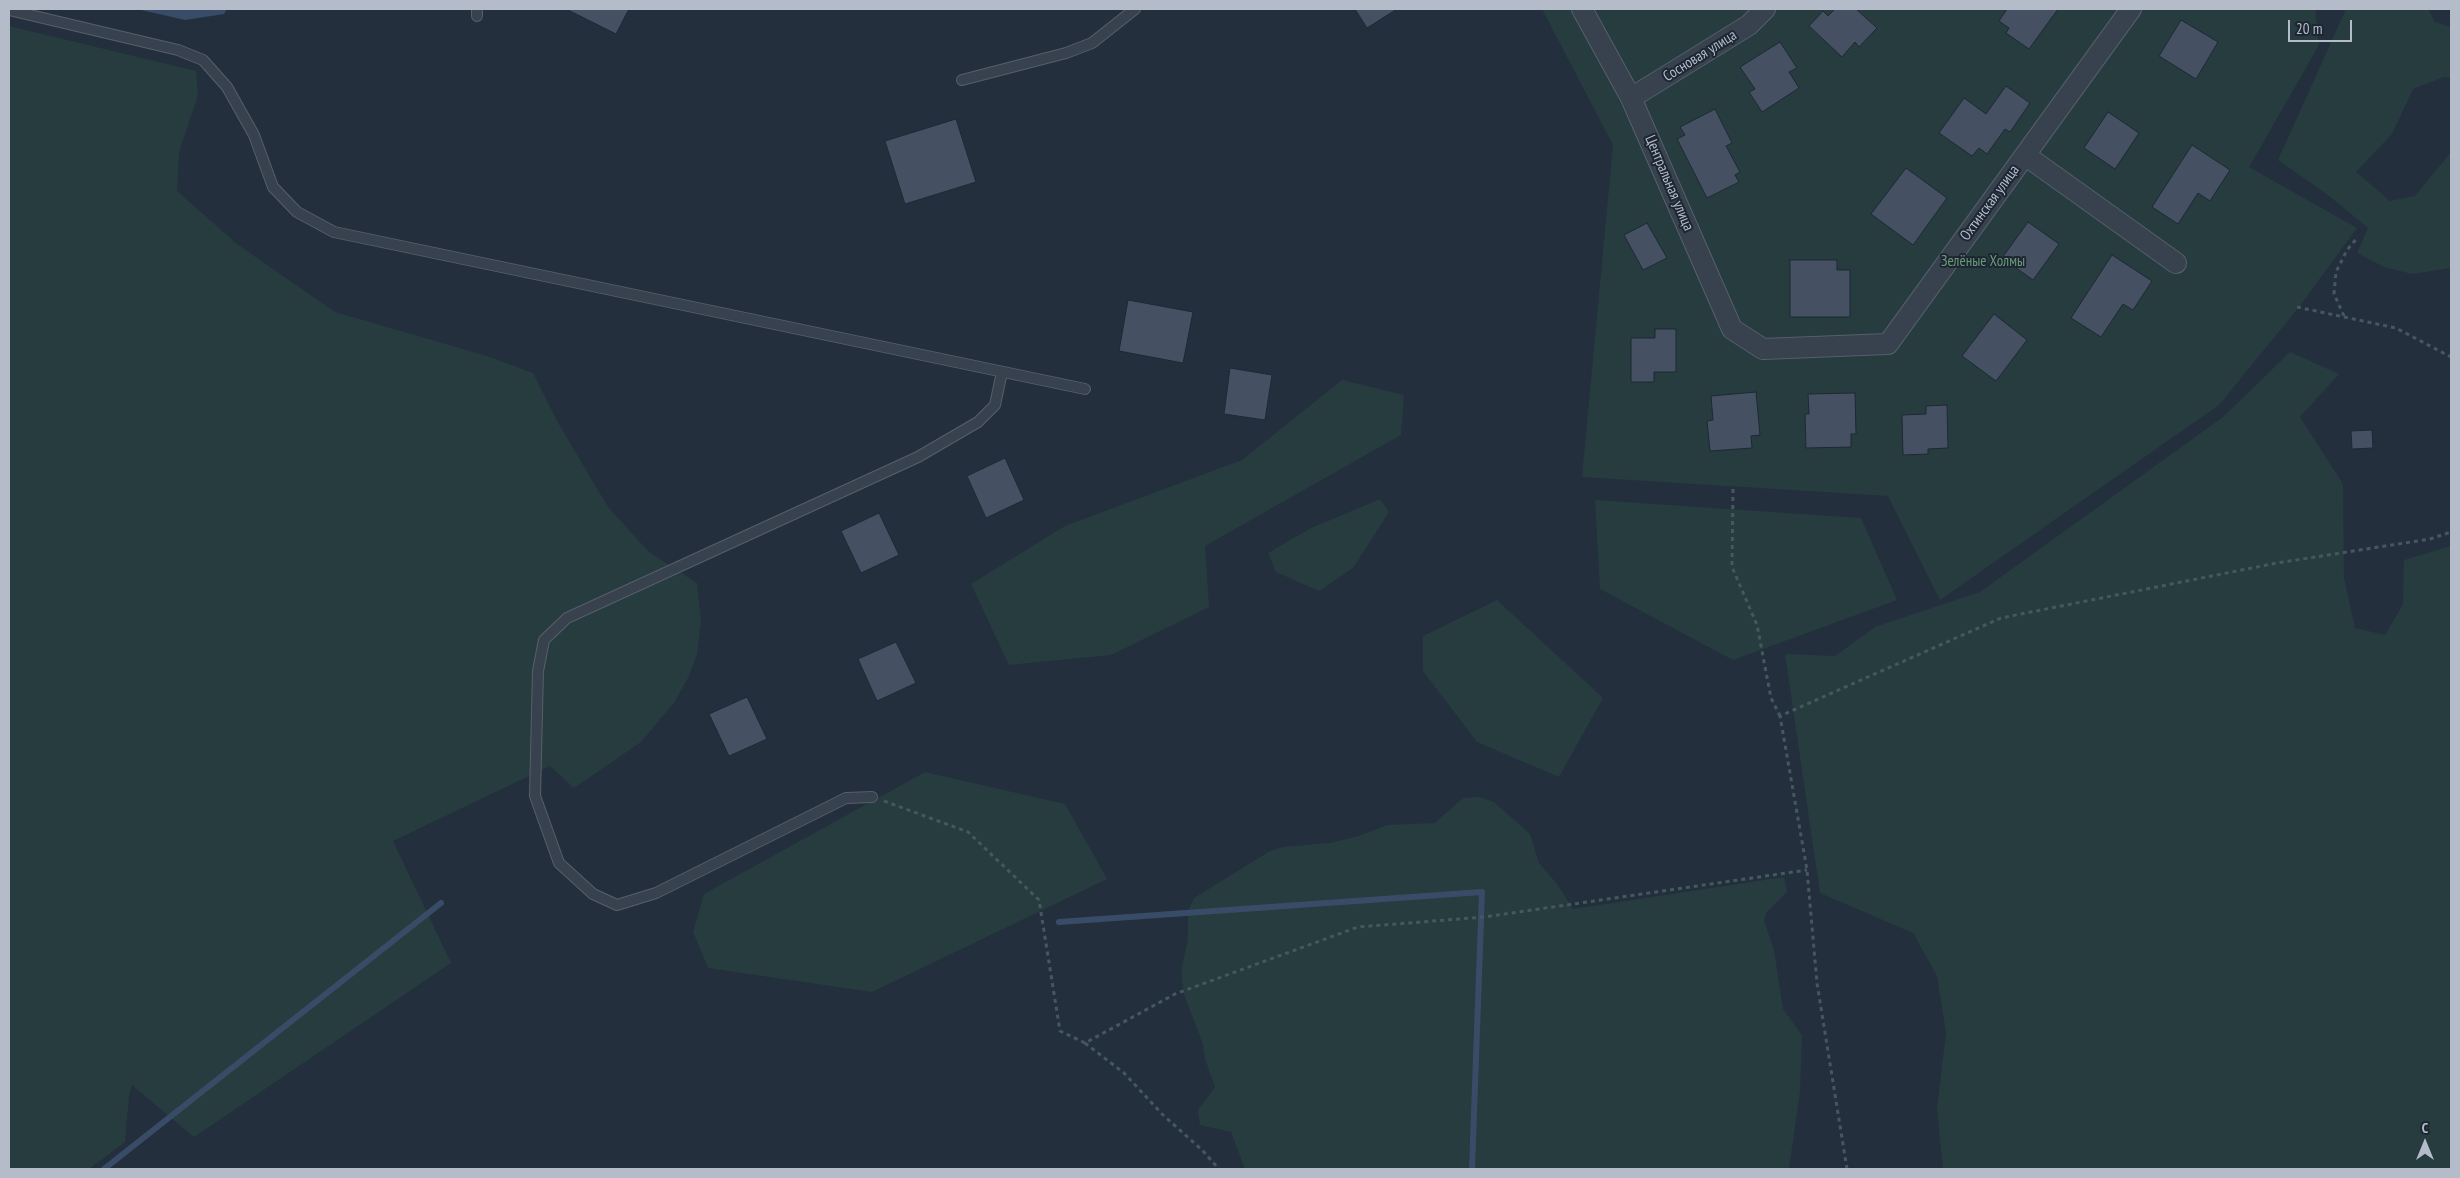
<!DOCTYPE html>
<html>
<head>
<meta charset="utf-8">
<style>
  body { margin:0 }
  #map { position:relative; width:2460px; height:1178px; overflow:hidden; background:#242f3e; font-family:"PT Sans Narrow",sans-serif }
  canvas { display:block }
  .frame { position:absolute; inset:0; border:10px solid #b4bcc9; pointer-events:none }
  .north { position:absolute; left:2400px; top:1118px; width:50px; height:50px; -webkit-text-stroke:4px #1d2633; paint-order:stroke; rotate:0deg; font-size:14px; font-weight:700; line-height:20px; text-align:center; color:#b4bcc9 }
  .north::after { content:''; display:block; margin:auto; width:18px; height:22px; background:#b4bcc9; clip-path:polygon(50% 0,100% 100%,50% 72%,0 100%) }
  .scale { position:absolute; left:2288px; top:20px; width:64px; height:22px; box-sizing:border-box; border:2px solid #b4bcc9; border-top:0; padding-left:6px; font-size:15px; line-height:18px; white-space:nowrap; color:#b4bcc9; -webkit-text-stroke:4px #1d2633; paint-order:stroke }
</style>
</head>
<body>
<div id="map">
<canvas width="2460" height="1178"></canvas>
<div class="frame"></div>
<div class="north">С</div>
<div class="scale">20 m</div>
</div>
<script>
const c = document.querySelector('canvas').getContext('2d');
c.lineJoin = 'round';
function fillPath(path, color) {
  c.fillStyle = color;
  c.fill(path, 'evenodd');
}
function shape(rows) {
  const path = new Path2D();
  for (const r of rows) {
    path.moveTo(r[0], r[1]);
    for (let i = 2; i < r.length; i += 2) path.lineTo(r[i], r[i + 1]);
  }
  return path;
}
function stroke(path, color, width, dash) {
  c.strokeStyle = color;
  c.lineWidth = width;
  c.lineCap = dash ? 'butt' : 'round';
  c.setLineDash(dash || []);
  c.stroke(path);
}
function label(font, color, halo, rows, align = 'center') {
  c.font = font + ' "PT Sans Narrow",sans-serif';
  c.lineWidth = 4;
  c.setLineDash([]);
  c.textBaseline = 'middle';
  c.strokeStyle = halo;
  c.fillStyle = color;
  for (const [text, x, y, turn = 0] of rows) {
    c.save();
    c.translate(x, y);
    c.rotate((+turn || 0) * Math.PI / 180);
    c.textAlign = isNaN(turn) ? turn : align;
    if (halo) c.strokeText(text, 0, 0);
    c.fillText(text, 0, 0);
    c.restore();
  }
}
const green = shape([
  [1542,9,2315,9,2319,45,2249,167,2357,228,2299,307,2219,405,1940,600,1888,496,1582,477,1613,145],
  [2346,9,2428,9,2435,22,2451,27,2451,78,2444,77,2413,89,2392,134,2356,172,2390,201,2415,196,2451,152,2451,268,2412,274,2384,267,2357,253,2368,228,2328,195,2278,160],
  [9,26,196,71,198,95,179,152,177,191,237,244,335,312,487,356,533,373,557,421,608,507,649,552,697,583,701,622,697,654,689,676,674,703,641,742,574,788,550,766,393,841,451,963,194,1137,132,1085,129,1096,125,1142,89,1169,9,1169],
  [2290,352,2339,374,2300,417,2343,484,2344,578,2355,628,2385,635,2403,604,2404,560,2451,546,2451,1169,1943,1169,1937,1109,1946,1033,1937,976,1913,933,1820,893,1785,654,1835,656,1875,627,1980,592,2223,417],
  [1342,380,1404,395,1401,435,1205,546,1209,607,1111,655,1009,665,971,584,1065,526,1242,460],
  [1380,499,1389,512,1353,568,1319,591,1276,572,1268,553,1309,529],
  [1595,500,1861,518,1897,600,1733,660,1600,589],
  [1497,600,1603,698,1559,777,1477,742,1423,671,1423,636],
  [925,772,1065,804,1107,879,872,992,708,968,693,932,704,894],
  [1479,797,1494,802,1530,834,1539,863,1558,885,1573,909,1784,877,1787,892,1766,913,1764,921,1774,950,1783,1009,1802,1035,1800,1092,1789,1169,1245,1169,1231,1132,1200,1125,1198,1110,1215,1087,1205,1059,1203,1044,1184,995,1182,981,1182,966,1188,940,1188,911,1194,898,1270,851,1283,847,1330,843,1359,836,1387,825,1435,823,1463,798]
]);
const water = shape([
  [137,9,227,9,224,14,185,20]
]);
const stream = shape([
  [1059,922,1482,892,1472,1169],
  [104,1169,441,903]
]);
const building = shape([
  [566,9,629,9,616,34,566,9],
  [1355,9,1397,9,1367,28,1355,9],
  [1835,9,1856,9,1877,28,1859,47,1855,42,1842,57,1809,26,1823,11,1828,16,1835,9],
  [2007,9,2058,9,2029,49,2006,33,2009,28,1999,21,2007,9],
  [2181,20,2218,42,2196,79,2159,56,2181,20],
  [1780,42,1797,68,1789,72,1799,88,1762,112,1749,92,1755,89,1740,67,1780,42],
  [2006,86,2030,103,2010,132,2005,129,1987,154,1979,148,1972,156,1939,133,1964,98,1986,114,2006,86],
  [1715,109,1732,143,1726,146,1740,172,1735,175,1739,182,1707,198,1677,139,1685,135,1680,127,1715,109],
  [2108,112,2139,133,2115,169,2084,148,2108,112],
  [956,119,976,182,905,204,885,141,956,119],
  [2192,145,2230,170,2210,201,2198,193,2178,224,2152,207,2192,145],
  [1906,168,1947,198,1913,245,1871,214,1906,168],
  [2028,222,2059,244,2033,280,2002,258,2028,222],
  [1647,223,1667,258,1643,270,1624,235,1647,223],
  [2112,255,2152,281,2133,310,2123,304,2101,337,2071,318,2112,255],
  [1790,260,1837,260,1837,270,1850,270,1850,317,1790,317,1790,260],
  [1128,300,1193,312,1183,363,1119,351,1128,300],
  [1994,314,2027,340,1996,381,1962,356,1994,314],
  [1655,329,1676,329,1676,372,1654,372,1654,382,1631,382,1631,338,1655,338,1655,329],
  [1230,368,1272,375,1265,420,1224,414,1230,368],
  [1756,392,1760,435,1751,436,1752,448,1710,451,1707,421,1713,420,1711,396,1756,392],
  [1855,393,1856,434,1851,434,1851,447,1806,448,1805,414,1809,414,1808,394,1855,393],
  [1947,405,1948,448,1928,449,1928,454,1903,455,1902,415,1926,414,1926,406,1947,405],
  [2372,430,2373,448,2352,449,2351,431,2372,430],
  [1005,458,1024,500,986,518,967,476,1005,458],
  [879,513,899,555,861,573,841,531,879,513],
  [896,642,916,683,877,701,858,659,896,642],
  [747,697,767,739,729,756,709,714,747,697]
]);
const path = shape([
  [2297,307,2396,328,2451,357],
  [2344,316,2334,294,2336,272,2347,250,2358,237],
  [1733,489,1732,567,1757,625,1771,698,1780,716],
  [884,801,968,832,1039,900,1060,1031,1085,1043,1175,994,1358,927,1484,917,1807,870],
  [1085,1043,1124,1073,1162,1114,1202,1150,1219,1169],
  [1847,1169,1817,983,1807,870,1780,716,2001,618,2277,563,2430,539,2451,532]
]);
const lane = shape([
  [477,9,477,16],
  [9,10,178,50,203,60,227,87,254,135,273,187,297,212,334,232,1085,389],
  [962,80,1066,53,1092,43,1135,9],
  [872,797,846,798,656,893,617,905,593,894,559,863,535,796,538,671,544,640,567,618,918,457,978,422,995,405,1002,372]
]);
const street = shape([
  [1582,9,1631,98,1732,329,1763,349,1888,344,2131,9],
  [1631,98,1749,25,1765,9],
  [2025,155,2176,263]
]);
const streetNames = [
  ["Сосновая улица",1700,56,-32],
  ["Центральная улица",1669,183,67],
  ["Охтинская улица",1990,203,-54]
];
const parkNames = [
  ["Зелёные Холмы",1983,262]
];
fillPath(green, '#263c3f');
fillPath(water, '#394c67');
stroke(stream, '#394c67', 6);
fillPath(building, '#455162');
stroke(building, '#1f2835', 1);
stroke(lane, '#565f6c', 12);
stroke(street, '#565f6c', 22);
stroke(path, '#44595c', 3, [4, 4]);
stroke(lane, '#38414e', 10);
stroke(street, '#38414e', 20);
label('15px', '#b4bcc9', '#1d2633', streetNames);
label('15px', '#6b9a76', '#1d2633', parkNames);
</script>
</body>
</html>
